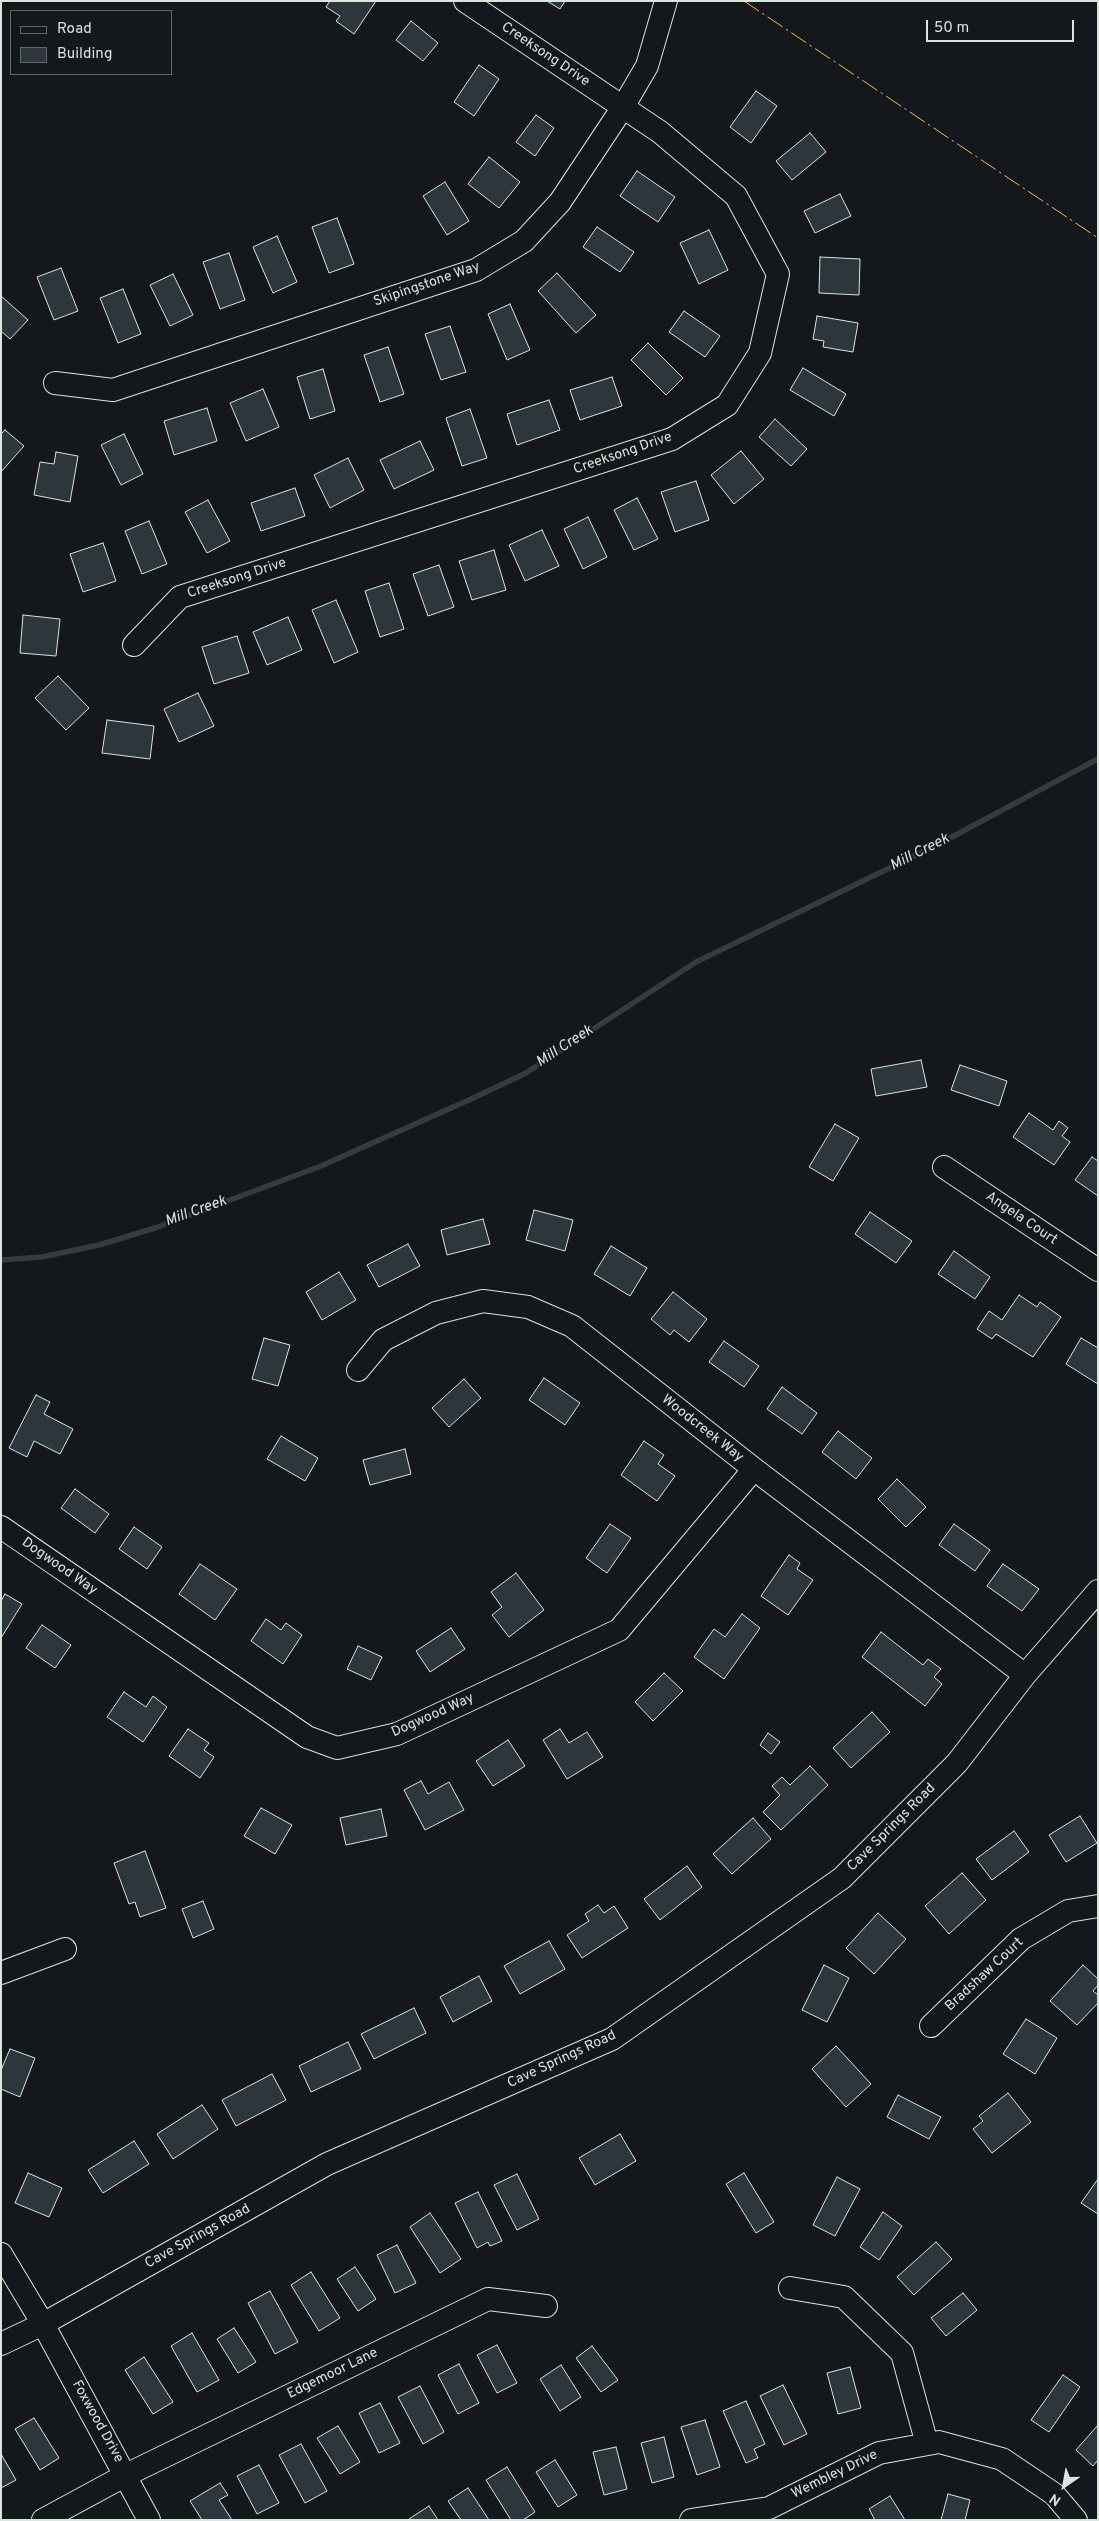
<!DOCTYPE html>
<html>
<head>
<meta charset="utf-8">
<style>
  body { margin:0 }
  #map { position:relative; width:1099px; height:2521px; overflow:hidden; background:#14181c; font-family:Overpass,sans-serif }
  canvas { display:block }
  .frame { position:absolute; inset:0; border:2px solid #d8e6dc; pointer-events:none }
  .legend { position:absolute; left:10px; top:10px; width:162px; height:65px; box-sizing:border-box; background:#14181c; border:1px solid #626a69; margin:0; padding:6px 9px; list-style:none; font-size:15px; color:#d8e6dc }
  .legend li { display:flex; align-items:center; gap:10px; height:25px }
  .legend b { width:25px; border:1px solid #626a69 }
  .north { position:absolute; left:1039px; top:2461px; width:50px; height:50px; -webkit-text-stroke:4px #14181c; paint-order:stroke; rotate:213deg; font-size:14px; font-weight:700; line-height:20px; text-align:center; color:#d8e6dc }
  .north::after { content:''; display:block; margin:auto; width:18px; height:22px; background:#d8e6dc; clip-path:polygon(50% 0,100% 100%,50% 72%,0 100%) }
  .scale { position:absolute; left:926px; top:20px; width:148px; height:22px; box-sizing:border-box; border:2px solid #d8e6dc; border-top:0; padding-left:6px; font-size:15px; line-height:18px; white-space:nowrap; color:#d8e6dc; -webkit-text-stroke:4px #14181c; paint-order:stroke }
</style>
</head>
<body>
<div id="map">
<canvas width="1099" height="2521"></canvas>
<div class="frame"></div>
<ul class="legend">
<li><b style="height:6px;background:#14181c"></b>Road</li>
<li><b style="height:14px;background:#2c363c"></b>Building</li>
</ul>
<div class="north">N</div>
<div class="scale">50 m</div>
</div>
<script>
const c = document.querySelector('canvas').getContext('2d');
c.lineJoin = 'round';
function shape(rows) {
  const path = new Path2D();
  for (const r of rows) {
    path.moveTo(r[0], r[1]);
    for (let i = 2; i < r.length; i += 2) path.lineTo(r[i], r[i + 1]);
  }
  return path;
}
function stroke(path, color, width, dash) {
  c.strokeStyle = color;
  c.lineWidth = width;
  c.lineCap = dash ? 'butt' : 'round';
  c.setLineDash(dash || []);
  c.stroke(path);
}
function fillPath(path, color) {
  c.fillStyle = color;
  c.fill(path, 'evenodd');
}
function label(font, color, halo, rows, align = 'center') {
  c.font = font + ' Overpass,sans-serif';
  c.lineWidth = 4;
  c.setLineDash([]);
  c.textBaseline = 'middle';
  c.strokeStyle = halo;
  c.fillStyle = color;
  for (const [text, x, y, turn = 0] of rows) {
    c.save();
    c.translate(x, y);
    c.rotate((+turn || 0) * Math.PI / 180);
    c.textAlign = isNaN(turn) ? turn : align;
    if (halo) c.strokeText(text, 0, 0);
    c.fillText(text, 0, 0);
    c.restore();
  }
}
const stream = shape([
  [1,1260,42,1257,99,1245,155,1228,321,1166,469,1100,526,1073,696,962,937,845,1098,759]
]);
const building = shape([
  [330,1,376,1,354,34,336,21,340,16,326,7,330,1],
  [547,1,565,1,560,9,547,1],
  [411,21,438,43,423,61,396,40,411,21],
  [479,65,499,79,474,116,454,102,479,65],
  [756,91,777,106,751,143,730,127,756,91],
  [536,115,554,128,535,156,516,142,536,115],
  [810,133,826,152,792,180,776,161,810,133],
  [489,157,520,182,499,208,468,184,489,157],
  [637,171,675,197,658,222,620,196,637,171],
  [445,182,469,221,447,235,423,196,445,182],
  [840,194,851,216,815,233,804,211,840,194],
  [337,218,354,264,329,273,312,227,337,218],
  [597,227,634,252,620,272,583,247,597,227],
  [709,230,728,270,699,284,680,243,709,230],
  [277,236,297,282,273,293,253,247,277,236],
  [229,253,245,300,220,309,203,262,229,253],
  [820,257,860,259,859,295,819,293,820,257],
  [61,268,78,311,54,320,37,277,61,268],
  [557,273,596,315,576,333,538,291,557,273],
  [173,274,193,315,170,326,150,285,173,274],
  [123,289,141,334,118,343,100,298,123,289],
  [1,296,28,320,10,339,1,331,1,296],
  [510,304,530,350,507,360,488,314,510,304],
  [684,311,720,336,705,357,669,332,684,311],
  [817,316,858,323,853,352,823,347,824,341,813,339,817,316],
  [450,326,466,372,441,380,425,334,450,326],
  [648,343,683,378,666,395,631,360,648,343],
  [388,347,404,394,380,402,364,355,388,347],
  [803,368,846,394,834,416,790,390,803,368],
  [323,369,335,411,310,419,297,377,323,369],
  [612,377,622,406,580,420,570,390,612,377],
  [263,389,279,427,246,441,230,403,263,389],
  [549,400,560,430,517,445,507,414,549,400],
  [207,408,217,441,174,455,164,421,207,408],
  [470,409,487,458,462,466,446,418,470,409],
  [775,419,807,449,791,466,759,437,775,419],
  [5,430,24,446,1,472,1,434,5,430],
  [124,434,143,474,121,485,101,445,124,434],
  [420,441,434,470,394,489,380,460,420,441],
  [741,451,764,479,734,504,711,475,741,451],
  [56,452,78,456,70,502,34,495,40,462,54,464,56,452],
  [348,458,364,490,330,508,314,475,348,458],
  [696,481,709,520,675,532,661,492,696,481],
  [295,488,305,516,261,531,251,503,295,488],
  [637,498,658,539,634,550,614,510,637,498],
  [208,500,230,541,207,553,185,512,208,500],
  [588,517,607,557,583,569,564,529,588,517],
  [149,521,167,564,142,574,125,531,149,521],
  [542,530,559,566,525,581,509,545,542,530],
  [103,543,116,581,83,592,70,554,103,543],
  [494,550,506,590,472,600,459,561,494,550],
  [439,565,454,607,428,616,413,574,439,565],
  [389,583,404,629,380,637,365,591,389,583],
  [336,600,358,652,334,663,312,610,336,600],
  [23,615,60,619,56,656,20,653,23,615],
  [288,617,302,650,267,665,253,632,288,617],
  [237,636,249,673,214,684,202,647,237,636],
  [58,676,89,708,66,730,35,698,58,676],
  [198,693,214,726,179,742,164,709,198,693],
  [107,720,154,726,150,759,102,753,107,720],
  [921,1060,927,1087,876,1096,871,1069,921,1060],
  [960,1065,1007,1081,999,1106,951,1090,960,1065],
  [1029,1113,1053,1130,1059,1121,1068,1128,1062,1136,1070,1142,1054,1165,1013,1137,1029,1113],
  [835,1124,859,1138,833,1181,809,1167,835,1124],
  [1092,1157,1098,1161,1098,1196,1075,1180,1092,1157],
  [534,1210,573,1220,565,1251,526,1240,534,1210],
  [870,1212,912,1241,896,1263,855,1234,870,1212],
  [483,1219,490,1244,447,1255,441,1230,483,1219],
  [408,1244,420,1266,379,1287,367,1265,408,1244],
  [611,1246,647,1268,630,1296,594,1274,611,1246],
  [954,1251,990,1277,975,1299,938,1274,954,1251],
  [339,1272,356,1300,322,1320,306,1292,339,1272],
  [673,1292,707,1319,689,1342,674,1330,670,1335,651,1319,673,1292],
  [1019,1295,1037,1307,1040,1302,1061,1317,1033,1357,996,1334,992,1339,977,1329,989,1311,1002,1320,1019,1295],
  [264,1338,290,1345,278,1386,252,1379,264,1338],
  [1081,1338,1098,1348,1098,1384,1066,1364,1081,1338],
  [724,1341,759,1366,744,1387,709,1362,724,1341],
  [544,1378,580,1403,565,1425,529,1400,544,1378],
  [464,1379,481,1398,449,1427,432,1408,464,1379],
  [782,1387,817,1413,802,1434,767,1409,782,1387],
  [36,1395,50,1402,44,1414,73,1429,60,1454,34,1441,27,1457,9,1448,36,1395],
  [838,1431,872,1458,856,1479,822,1452,838,1431],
  [281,1436,318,1458,305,1481,267,1459,281,1436],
  [644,1441,664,1455,658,1464,675,1476,657,1501,621,1475,644,1441],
  [405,1449,411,1474,370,1485,363,1460,405,1449],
  [897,1479,926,1507,906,1527,878,1499,897,1479],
  [75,1489,109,1514,95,1533,61,1508,75,1489],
  [610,1524,631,1538,607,1573,586,1558,610,1524],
  [954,1524,990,1550,975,1571,939,1545,954,1524],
  [134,1527,162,1547,147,1569,119,1549,134,1527],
  [789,1555,800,1563,797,1569,813,1580,788,1615,761,1596,789,1555],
  [200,1564,237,1589,215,1620,179,1594,200,1564],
  [1003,1564,1039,1589,1022,1611,987,1586,1003,1564],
  [516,1573,544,1610,509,1637,492,1615,502,1607,491,1592,516,1573],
  [5,1594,22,1604,1,1638,1,1601,5,1594],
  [742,1614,760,1628,724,1679,694,1657,714,1629,725,1637,742,1614],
  [266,1619,281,1630,286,1623,302,1635,283,1664,251,1641,266,1619],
  [42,1625,71,1645,55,1668,26,1648,42,1625],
  [451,1628,465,1649,430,1672,416,1651,451,1628],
  [881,1632,923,1665,928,1659,941,1669,934,1677,942,1684,925,1706,862,1657,881,1632],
  [358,1646,382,1657,371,1680,347,1669,358,1646],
  [664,1673,683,1691,653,1721,635,1702,664,1673],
  [124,1692,146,1707,153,1696,167,1707,143,1742,107,1717,124,1692],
  [872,1712,890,1732,851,1768,833,1748,872,1712],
  [188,1729,209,1743,204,1750,214,1757,200,1778,169,1756,188,1729],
  [560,1729,569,1743,587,1732,603,1757,567,1779,543,1740,560,1729],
  [768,1733,780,1742,771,1754,760,1745,768,1733],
  [508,1740,525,1766,493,1786,476,1761,508,1740],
  [810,1766,828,1785,781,1830,763,1812,780,1795,772,1786,782,1777,790,1785,810,1766],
  [421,1781,428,1794,449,1782,464,1810,425,1830,404,1790,421,1781],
  [261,1808,292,1825,275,1854,244,1836,261,1808],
  [381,1809,387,1836,346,1845,340,1818,381,1809],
  [1080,1816,1097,1843,1066,1862,1049,1835,1080,1816],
  [753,1818,771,1839,732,1874,713,1854,753,1818],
  [1014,1831,1029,1852,992,1880,976,1859,1014,1831],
  [145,1851,166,1908,140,1917,135,1902,129,1904,114,1863,145,1851],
  [687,1866,702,1887,660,1920,644,1899,687,1866],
  [962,1873,986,1900,949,1934,925,1906,962,1873],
  [203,1901,214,1929,193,1938,182,1909,203,1901],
  [598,1905,604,1913,614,1906,628,1928,582,1958,567,1935,589,1921,585,1914,598,1905],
  [878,1913,906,1939,874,1974,846,1948,878,1913],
  [549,1941,565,1969,520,1994,504,1966,549,1941],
  [824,1965,849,1978,827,2022,802,2010,824,1965],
  [1083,1965,1098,1979,1098,1985,1093,1991,1098,1995,1098,2003,1077,2025,1050,2001,1083,1965],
  [479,1976,492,2001,453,2022,440,1997,479,1976],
  [414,2008,426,2033,374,2059,361,2034,414,2008],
  [1026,2019,1057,2038,1035,2074,1003,2054,1026,2019],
  [348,2042,361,2069,311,2092,299,2066,348,2042],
  [836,2046,871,2084,846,2107,812,2069,836,2046],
  [10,2049,35,2058,20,2097,1,2089,1,2070,10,2049],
  [272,2074,286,2100,236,2126,222,2100,272,2074],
  [1008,2093,1031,2122,992,2153,973,2129,983,2121,979,2116,1008,2093],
  [898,2095,941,2117,929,2139,887,2117,898,2095],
  [202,2105,218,2129,173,2159,157,2134,202,2105],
  [620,2134,636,2161,595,2185,579,2158,620,2134],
  [134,2141,149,2164,103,2193,88,2170,134,2141],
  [28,2173,62,2188,49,2217,15,2203,28,2173],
  [744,2173,774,2222,756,2233,726,2184,744,2173],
  [517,2174,539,2219,517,2230,494,2185,517,2174],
  [837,2177,860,2189,835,2236,813,2225,837,2177],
  [1098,2179,1098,2214,1081,2203,1098,2179],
  [478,2192,502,2241,490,2246,488,2242,477,2248,455,2203,478,2192],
  [883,2212,902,2226,879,2260,860,2247,883,2212],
  [430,2213,461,2259,440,2273,410,2227,430,2213],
  [936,2242,952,2259,914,2295,897,2277,936,2242],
  [397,2245,416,2283,395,2293,377,2255,397,2245],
  [355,2267,376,2299,358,2311,337,2279,355,2267],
  [311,2272,340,2318,319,2331,291,2285,311,2272],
  [270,2291,298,2342,275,2354,248,2303,270,2291],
  [963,2293,977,2310,946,2336,931,2318,963,2293],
  [234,2328,256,2362,238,2373,217,2339,234,2328],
  [192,2333,219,2380,197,2392,171,2346,192,2333],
  [497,2345,517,2383,497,2393,477,2355,497,2345],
  [592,2346,618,2380,601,2392,576,2358,592,2346],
  [144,2357,173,2402,153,2414,125,2370,144,2357],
  [459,2364,479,2403,458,2414,438,2375,459,2364],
  [561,2365,581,2397,560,2411,540,2379,561,2365],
  [850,2367,861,2408,838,2414,827,2373,850,2367],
  [1063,2375,1080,2387,1049,2432,1031,2420,1063,2375],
  [783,2385,807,2434,784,2445,760,2396,783,2385],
  [420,2386,444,2432,423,2444,398,2397,420,2386],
  [746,2401,765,2444,754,2449,758,2458,746,2463,723,2411,746,2401],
  [380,2403,400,2443,379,2453,359,2413,380,2403],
  [34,2418,59,2458,40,2470,15,2429,34,2418],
  [705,2420,720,2467,697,2475,681,2427,705,2420],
  [1098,2425,1098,2460,1093,2466,1076,2450,1098,2425],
  [338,2426,360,2462,340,2474,317,2438,338,2426],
  [664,2437,674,2477,652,2483,641,2443,664,2437],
  [301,2444,327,2491,305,2503,279,2455,301,2444],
  [616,2447,627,2489,604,2495,593,2452,616,2447],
  [1,2454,16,2480,1,2488,1,2454],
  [555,2460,577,2495,558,2507,536,2472,555,2460],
  [259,2465,279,2503,257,2514,237,2476,259,2465],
  [507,2467,535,2512,523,2520,511,2520,486,2480,507,2467],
  [220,2483,228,2495,219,2500,232,2520,202,2520,190,2501,220,2483],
  [468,2488,489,2520,461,2520,448,2501,468,2488],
  [948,2494,970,2500,965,2520,941,2520,948,2494],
  [890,2496,905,2520,875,2520,869,2509,890,2496],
  [429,2506,438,2520,409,2520,409,2519,429,2506]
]);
const minor = shape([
  [55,383,113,390,476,270,524,241,560,202,623,107,647,66,666,1],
  [134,645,180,597,672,439,727,405,760,353,778,274,736,196,660,132,465,1],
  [944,1167,1098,1270],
  [358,1370,383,1340,436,1313,483,1301,528,1307,572,1326,754,1469,1025,1675],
  [1,1527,307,1737,337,1748,397,1734,619,1630,754,1469],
  [1,1973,65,1949],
  [931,2026,1021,1939,1068,1911,1098,1906],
  [1,2254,43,2324,149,2520],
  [790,2288,844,2297,902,2353,927,2444],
  [1,2344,43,2324,327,2164,612,2039,842,1878,957,1763,1025,1675,1098,1591],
  [43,2520,126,2475,488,2299,546,2306],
  [691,2520,769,2508,879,2453,939,2442,1002,2459,1054,2494,1076,2520]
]);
const power = shape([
  [744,1,1098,238]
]);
const streetNames = [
  ["Creeksong Drive",545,55,34],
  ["Skipingstone Way",427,285,-19],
  ["Creeksong Drive",623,454,-19],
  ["Creeksong Drive",237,579,-18],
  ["Angela Court",1021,1219,34],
  ["Woodcreek Way",702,1429,38],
  ["Dogwood Way",59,1567,35],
  ["Dogwood Way",433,1716,-24],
  ["Cave Springs Road",892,1828,-45],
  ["Bradshaw Court",985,1975,-43],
  ["Cave Springs Road",562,2060,-25],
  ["Cave Springs Road",198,2237,-29],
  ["Edgemoor Lane",333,2374,-26],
  ["Foxwood Drive",97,2422,61],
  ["Wembley Drive",835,2475,-26]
];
const waterNames = [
  ["Mill Creek",920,853,-27],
  ["Mill Creek",565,1047,-33],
  ["Mill Creek",196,1212,-20]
];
stroke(stream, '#363b3e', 5.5);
fillPath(building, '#2c363c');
stroke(building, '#d8e6dc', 1);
stroke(minor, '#d8e6dc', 24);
stroke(minor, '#14181c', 22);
stroke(power, '#ffb74d', 1, [18, 4, 2.5, 4]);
label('14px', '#d8e6dc', '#14181c', streetNames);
label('italic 15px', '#d8e6dc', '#14181c', waterNames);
</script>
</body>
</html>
